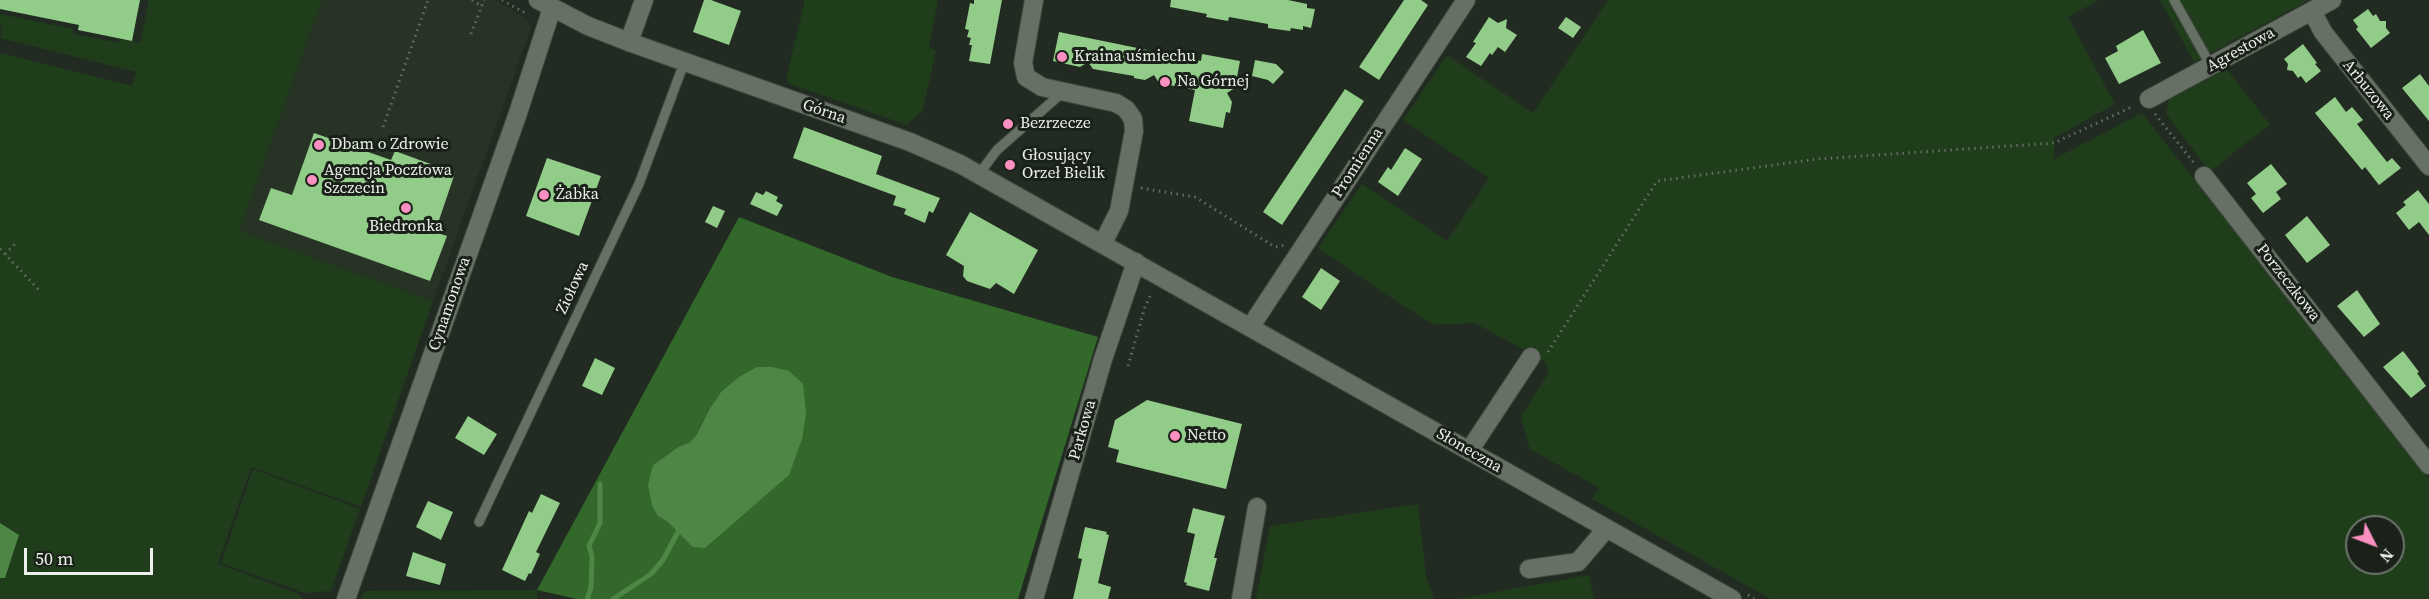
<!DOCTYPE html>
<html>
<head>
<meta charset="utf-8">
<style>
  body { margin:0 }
  #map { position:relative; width:2429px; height:599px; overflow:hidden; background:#222b21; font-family:"Source Serif 4",serif }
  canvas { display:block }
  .north { position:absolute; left:2345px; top:515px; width:60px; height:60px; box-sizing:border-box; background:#192118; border:2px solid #6d746c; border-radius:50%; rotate:132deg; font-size:16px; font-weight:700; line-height:24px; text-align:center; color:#ebf1ea }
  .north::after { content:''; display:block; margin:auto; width:21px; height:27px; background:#fc8fc2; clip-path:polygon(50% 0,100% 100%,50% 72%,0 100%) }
  .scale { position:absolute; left:24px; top:548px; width:129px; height:27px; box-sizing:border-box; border:3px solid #ebf1ea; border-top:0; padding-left:8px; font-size:18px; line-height:21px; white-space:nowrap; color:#ebf1ea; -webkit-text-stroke:4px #192118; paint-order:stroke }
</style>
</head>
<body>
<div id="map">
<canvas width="2429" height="599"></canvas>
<div class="north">N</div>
<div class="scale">50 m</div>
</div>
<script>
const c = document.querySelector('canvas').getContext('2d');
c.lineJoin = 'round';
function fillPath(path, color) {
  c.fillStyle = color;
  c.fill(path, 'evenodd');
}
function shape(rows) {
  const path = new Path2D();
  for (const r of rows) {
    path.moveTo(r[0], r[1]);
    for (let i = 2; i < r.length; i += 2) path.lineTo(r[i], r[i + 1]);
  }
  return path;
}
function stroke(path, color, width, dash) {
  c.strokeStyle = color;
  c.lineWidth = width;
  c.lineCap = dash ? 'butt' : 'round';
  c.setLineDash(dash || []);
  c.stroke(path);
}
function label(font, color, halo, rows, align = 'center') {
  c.font = font + ' "Source Serif 4",serif';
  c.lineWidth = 6;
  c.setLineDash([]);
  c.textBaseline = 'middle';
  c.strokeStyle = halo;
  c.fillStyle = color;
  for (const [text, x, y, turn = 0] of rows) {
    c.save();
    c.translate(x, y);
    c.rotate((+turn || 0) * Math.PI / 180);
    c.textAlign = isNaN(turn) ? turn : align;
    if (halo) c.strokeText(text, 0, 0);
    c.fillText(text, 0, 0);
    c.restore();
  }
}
const built = shape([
  [322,0,495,0,525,18,531,28,433,301,239,231]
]);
const green = shape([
  [149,0,322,0,239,231,433,301,361,507,251,467,218,564,297,593,303,599,0,599,0,53,132,86,136,72,0,38,2,27,0,26,0,14,73,29,73,34,120,43,121,39,140,43],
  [805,0,938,0,929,47,936,51,923,110,907,125,790,84,786,79],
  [1608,0,2099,0,2068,17,2115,104,2054,138,2054,159,2142,113,2429,478,2429,599,1771,599,1592,499,1599,488,1530,449,1521,416,1549,372,1545,362,1475,323,1435,325,1403,306,1318,248,1362,184,1447,241,1489,178,1403,120,1447,55,1533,113],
  [2357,527,2393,527,2393,563,2357,563],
  [2160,0,2309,0,2194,62],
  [2226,68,2270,124,2210,172,2166,114,2169,99],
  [253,469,360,509,331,591,304,593,221,563],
  [1418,504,1426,576,1434,599,1256,599,1270,526],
  [1589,575,1594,599,1457,599],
  [537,590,537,599,361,599,364,591]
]);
const forest = shape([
  [739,217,892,277,1098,337,1018,599,577,599,537,590],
  [721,392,668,522,658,516,653,465,678,447,690,442,697,434,710,408]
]);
const water = shape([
  [757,367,772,367,789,371,803,384,806,414,802,439,789,475,705,548,693,547,668,522,658,516,652,505,648,485,653,465,678,447,690,442,697,434,710,408,721,392,739,377],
  [0,523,19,535,5,578,0,578]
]);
const stream = shape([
  [587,599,591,588,592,556,589,546,600,523,600,484],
  [613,599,651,574,663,560,678,532]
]);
const building = shape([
  [0,0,140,0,132,41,78,30,79,25,0,9],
  [704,0,711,0,741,11,729,45,693,32],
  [974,0,1002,0,990,64,969,61,972,45,969,45,971,38,967,37,969,30,965,29,970,3,974,4],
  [1171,0,1288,0,1307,4,1307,8,1315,9,1311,28,1303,26,1303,30,1291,28,1290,31,1268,28,1268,24,1229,17,1228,21,1206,17,1207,14,1170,7],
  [1404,0,1421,0,1428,5,1379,80,1359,67],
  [2368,9,2373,16,2376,14,2380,21,2386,21,2386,28,2390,33,2371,48,2356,29,2358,27,2353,20],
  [1489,17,1498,23,1507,19,1506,28,1517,35,1505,52,1498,47,1492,55,1490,53,1481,66,1466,57,1476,43,1473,42],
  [1566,17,1581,27,1573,38,1558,28],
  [2143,30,2161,63,2119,84,2105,58,2118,51,2116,46],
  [1059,32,1201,61,1202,54,1240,61,1235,88,1227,93,1232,102,1230,113,1226,112,1223,128,1189,121,1195,90,1159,83,1154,75,1145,80,1134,78,1134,76,1093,69,1088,62,1080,67,1053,61],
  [2303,44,2317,63,2315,64,2321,71,2306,83,2301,76,2298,78,2293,71,2287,70,2288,64,2284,59],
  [1255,60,1276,64,1284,72,1273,84,1268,80,1252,76],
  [2420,74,2429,86,2429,121,2402,88],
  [1345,89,1364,101,1282,225,1263,212],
  [2335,97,2346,112,2352,107,2363,120,2357,124,2387,162,2392,158,2401,168,2379,185,2365,167,2362,170,2315,113],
  [804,127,882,156,876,174,940,198,933,213,929,211,925,223,904,214,906,209,893,205,896,196,793,158],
  [314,133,391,160,395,151,455,173,435,232,447,236,430,281,259,220,271,188,292,195],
  [1405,148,1422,159,1398,196,1378,182,1388,167,1391,170],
  [547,158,601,176,579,236,526,216],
  [2271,164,2287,184,2276,192,2281,199,2263,213,2251,198,2256,194,2247,183],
  [2418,190,2429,204,2429,235,2419,222,2409,230,2396,213,2406,205,2403,202],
  [766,191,778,197,776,201,783,205,777,216,750,204,756,192,763,195],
  [713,206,725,211,717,228,705,222],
  [970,212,1038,250,1014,294,996,283,990,289,967,281,963,276,964,266,946,255],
  [2307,216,2330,245,2307,263,2285,235],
  [1321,268,1340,281,1321,310,1302,297],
  [2357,290,2380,324,2364,337,2337,306],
  [2403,351,2419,372,2417,373,2426,386,2411,398,2383,367],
  [595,358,615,368,602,395,582,386],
  [1147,400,1242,424,1226,489,1116,462,1119,450,1108,447,1115,420],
  [468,416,497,434,484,455,455,438],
  [541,494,560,503,536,552,540,554,531,574,529,573,525,581,502,570,529,511,532,513],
  [428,501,453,512,441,540,416,527],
  [1193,508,1225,516,1214,558,1217,558,1209,591,1186,585,1187,583,1184,582,1195,534,1187,532],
  [1085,527,1107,532,1106,534,1109,535,1098,583,1111,587,1108,599,1073,599,1082,559,1078,558],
  [413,552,446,564,440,585,406,576]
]);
const path = shape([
  [472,0,481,6],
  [502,0,525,13],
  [471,34,484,0],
  [2155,114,2194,163],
  [383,127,428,0],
  [1141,188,1195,197,1275,247,1285,245],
  [0,249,39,290],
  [5,254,16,243],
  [1548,352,1657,181,1818,159,2054,143,2134,106],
  [1128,366,1145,307,1152,292],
  [1748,595,1754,599]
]);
const service = shape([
  [2174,0,2211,66],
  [979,174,997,150,1063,92],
  [479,522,639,184,684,63]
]);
const minor = shape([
  [1034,0,1023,63,1026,77,1042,87,1116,103,1126,109,1133,119,1134,131,1119,211,1103,243],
  [2312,11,2323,32,2429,166],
  [629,42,644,0],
  [2149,99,2332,0],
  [2204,176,2429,465],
  [1251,326,1466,0],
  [1469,451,1531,357],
  [1529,569,1578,562,1606,529],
  [346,599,518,113,552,8],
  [1034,599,1103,359,1136,262],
  [1241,599,1257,507]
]);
const tertiary = shape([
  [538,0,588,26,629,42,910,142,960,164,1732,599]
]);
const markers = [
  [1062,57,6,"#fc8fc2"],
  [1165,82,6,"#fc8fc2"],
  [1008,124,6,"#fc8fc2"],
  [319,145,6,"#fc8fc2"],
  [1010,165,6,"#fc8fc2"],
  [312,180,6,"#fc8fc2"],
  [544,195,6,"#fc8fc2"],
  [406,208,6,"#fc8fc2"],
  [1175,436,6,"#fc8fc2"]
];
const streetNames = [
  ["Agrestowa",2241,50,-29],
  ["Arbuzowa",2368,90,51],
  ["Górna",824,112,19],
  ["Promienna",1358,163,-57],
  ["Porzeczkowa",2288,283,52],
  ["Ziołowa",573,288,-65],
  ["Cynamonowa",450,304,-71],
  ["Parkowa",1083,430,-74],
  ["Słoneczna",1469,451,30]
];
const poiNames = [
  ["Kraina uśmiechu",1074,57],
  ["Na Górnej",1177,82],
  ["Bezrzecze",1020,124],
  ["Dbam o Zdrowie",331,145],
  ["Głosujący",1022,156],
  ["Orzeł Bielik",1022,174],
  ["Agencja Pocztowa",324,171],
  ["Szczecin",324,189],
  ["Żabka",556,195],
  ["Biedronka",406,227,"center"],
  ["Netto",1187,436]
];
fillPath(built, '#273425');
fillPath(green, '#1f3c1b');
fillPath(forest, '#32692a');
fillPath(water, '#4e8646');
stroke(stream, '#4e8646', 5);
fillPath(building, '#92cc89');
stroke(service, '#424840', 11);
stroke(minor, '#424840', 20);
stroke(tertiary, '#424840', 20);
stroke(path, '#656d64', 3, [1.5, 4.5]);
stroke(service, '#667064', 9);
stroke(minor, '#667064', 18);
stroke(tertiary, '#667064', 18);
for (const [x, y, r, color] of markers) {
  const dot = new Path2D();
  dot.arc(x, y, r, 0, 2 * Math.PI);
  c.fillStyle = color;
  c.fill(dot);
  stroke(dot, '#192118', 2);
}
label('16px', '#ebf1ea', '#192118', streetNames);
label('16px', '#ebf1ea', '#192118', poiNames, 'left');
</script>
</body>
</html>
